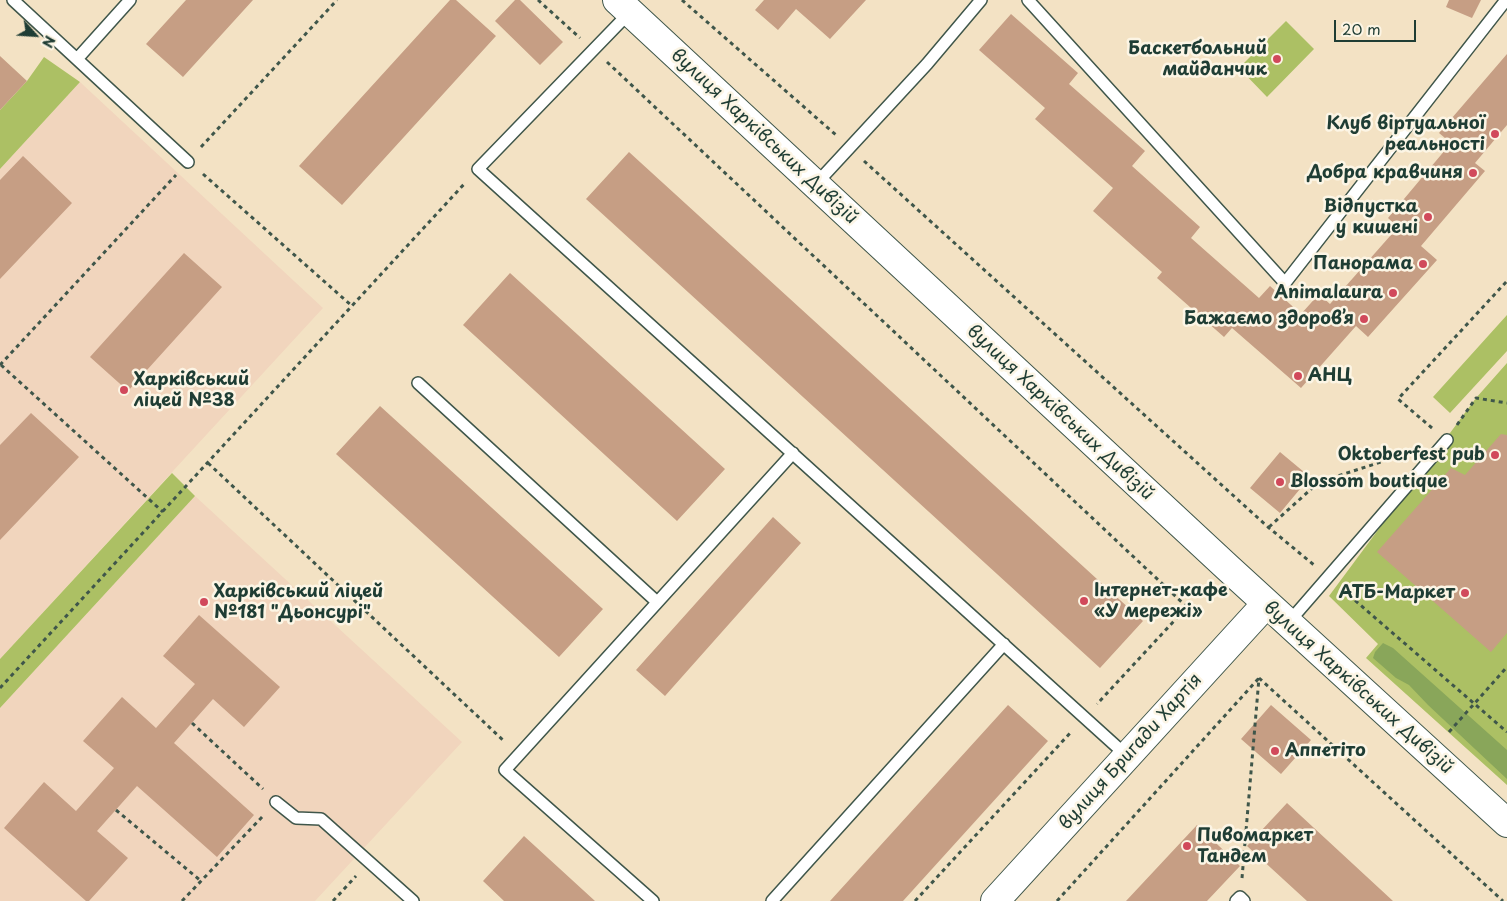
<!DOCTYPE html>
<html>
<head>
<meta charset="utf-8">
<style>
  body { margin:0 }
  #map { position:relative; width:1507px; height:901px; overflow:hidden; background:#f3e2c4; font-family:"Playpen Sans",sans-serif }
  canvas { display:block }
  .north { position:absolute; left:10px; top:10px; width:50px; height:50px; -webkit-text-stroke:4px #fcf5e5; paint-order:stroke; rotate:116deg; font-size:14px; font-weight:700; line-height:20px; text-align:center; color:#1f3d34 }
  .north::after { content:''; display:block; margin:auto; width:18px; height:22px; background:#1f3d34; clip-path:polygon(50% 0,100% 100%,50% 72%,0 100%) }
  .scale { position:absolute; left:1334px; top:20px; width:82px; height:22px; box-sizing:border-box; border:2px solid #1f3d34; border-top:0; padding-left:6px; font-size:15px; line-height:18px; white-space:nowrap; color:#1f3d34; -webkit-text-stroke:4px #fcf5e5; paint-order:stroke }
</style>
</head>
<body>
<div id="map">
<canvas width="1507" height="901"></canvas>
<div class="north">N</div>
<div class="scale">20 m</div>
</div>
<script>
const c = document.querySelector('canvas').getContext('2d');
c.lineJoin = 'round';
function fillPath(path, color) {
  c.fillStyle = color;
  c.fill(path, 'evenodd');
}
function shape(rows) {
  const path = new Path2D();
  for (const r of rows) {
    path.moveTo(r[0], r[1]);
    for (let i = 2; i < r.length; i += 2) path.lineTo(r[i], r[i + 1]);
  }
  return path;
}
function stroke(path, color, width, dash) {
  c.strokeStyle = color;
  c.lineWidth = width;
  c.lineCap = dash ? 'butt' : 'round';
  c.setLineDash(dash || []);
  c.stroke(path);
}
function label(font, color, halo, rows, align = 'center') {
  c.font = font + ' "Playpen Sans",sans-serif';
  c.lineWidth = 5;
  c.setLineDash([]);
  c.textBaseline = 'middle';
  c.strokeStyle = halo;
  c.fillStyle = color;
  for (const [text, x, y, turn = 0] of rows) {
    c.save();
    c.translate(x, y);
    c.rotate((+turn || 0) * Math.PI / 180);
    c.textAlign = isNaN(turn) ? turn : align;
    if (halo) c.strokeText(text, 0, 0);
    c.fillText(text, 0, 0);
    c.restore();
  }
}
const built = shape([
  [80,82,323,308,0,659,0,169],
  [195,496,462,742,315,901,0,901,0,708]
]);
const green = shape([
  [1286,21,1314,49,1267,97,1239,68],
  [44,57,80,82,0,169,0,110,27,81],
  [1507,315,1507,351,1450,413,1433,397],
  [1507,363,1507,785,1366,658,1378,644,1329,596,1476,398],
  [172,473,195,496,0,708,0,659]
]);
const forest = shape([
  [1383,643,1393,648,1507,750,1507,779,1428,705,1409,685,1396,678,1373,658,1375,652]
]);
const building = shape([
  [186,0,253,0,183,77,146,44],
  [450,0,456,0,496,36,342,205,299,166],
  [515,0,520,0,563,42,540,65,495,21],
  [764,0,866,0,830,39,796,9,778,30,755,10],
  [1449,0,1481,0,1472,18,1446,7],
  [1011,14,1078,73,1069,84,1145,151,1132,166,1200,227,1191,238,1259,298,1270,286,1301,314,1319,294,1330,304,1398,227,1388,218,1451,143,1439,133,1507,54,1507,125,1475,163,1485,171,1421,246,1437,260,1368,337,1356,326,1301,388,1232,328,1224,337,1157,278,1162,272,1093,211,1113,188,1035,119,1045,108,979,50],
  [0,56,27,81,0,110],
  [629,152,1143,621,1100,668,586,199],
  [23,156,72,203,0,279,0,180],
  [184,253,222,287,128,391,90,357],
  [510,273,725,469,677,521,463,325],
  [380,406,603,609,559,657,336,454],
  [31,413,79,457,0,540,0,445],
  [1501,434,1507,435,1507,633,1491,652,1377,552,1451,468,1465,475],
  [1280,452,1310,477,1280,513,1250,488],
  [773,517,801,543,665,696,636,670],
  [199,615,280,687,244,727,213,699,174,743,254,815,217,857,137,786,97,831,128,858,89,901,86,901,4,828,44,782,76,811,114,768,83,741,122,697,156,728,195,684,163,656],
  [1008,705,1048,741,903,901,830,901],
  [1271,705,1311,740,1281,774,1241,739],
  [1287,803,1393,901,1307,901,1247,846],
  [1197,825,1240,866,1207,901,1126,901],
  [524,836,595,901,504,901,483,881]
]);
const path = shape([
  [538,0,580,38],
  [682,0,836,135],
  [607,62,1187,607,1097,704],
  [201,147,337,0],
  [864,161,1268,527,1314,565],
  [203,174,352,306],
  [0,365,176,175],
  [1,365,163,512],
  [1457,425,1476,398,1507,403],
  [1432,428,1398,399,1507,281],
  [208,463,505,742],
  [1269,527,1319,482,1409,453],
  [1343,590,1507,732],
  [1259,678,1503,901],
  [0,688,466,182],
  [192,723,263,789],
  [1449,732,1507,667],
  [116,810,201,881],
  [1242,878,1259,678],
  [182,901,263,816],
  [333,901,356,876],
  [915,901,1072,731],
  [1057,901,1259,678]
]);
const service = shape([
  [13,0,188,162],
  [1028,0,1285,283,1506,0],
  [630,12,478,169,1127,756],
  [77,59,130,0],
  [815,185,927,64,981,0],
  [418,383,657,602],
  [1288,623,1447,440],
  [276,802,296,818,321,819,413,901],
  [653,901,505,770,793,453],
  [772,901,1004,644],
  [1236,901,1240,897,1244,901]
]);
const tertiary = shape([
  [617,0,1227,567,1507,823],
  [995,901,1266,604]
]);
const markers = [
  [1277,59,5,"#d1495b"],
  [1495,134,5,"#d1495b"],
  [1473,173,5,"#d1495b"],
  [1428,217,5,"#d1495b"],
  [1423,264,5,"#d1495b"],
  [1393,293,5,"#d1495b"],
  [1364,319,5,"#d1495b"],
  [1298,376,5,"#d1495b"],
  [124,390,5,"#d1495b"],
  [1495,455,5,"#d1495b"],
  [1280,482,5,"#d1495b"],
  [1465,593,5,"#d1495b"],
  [1084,601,5,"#d1495b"],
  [204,602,5,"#d1495b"],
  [1275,751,5,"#d1495b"],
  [1187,846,5,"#d1495b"]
];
const poiNames = [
  ["Баскетбольний",1267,49],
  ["майданчик",1267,70],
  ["Клуб віртуальної",1485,124],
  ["реальності",1485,145],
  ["Добра кравчиня",1463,173],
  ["Відпустка",1418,207],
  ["у кишені",1418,228],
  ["Панорама",1413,264],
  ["Animalaura",1383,293],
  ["Бажаємо здоровʼя",1354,319],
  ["АНЦ",1308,376,"left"],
  ["Харківський",134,380,"left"],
  ["ліцей №38",134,401,"left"],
  ["Oktoberfest pub",1485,455],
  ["Blossom boutique",1290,482,"left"],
  ["Інтернет-кафе",1094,591,"left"],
  ["«У мережі»",1094,612,"left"],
  ["Харківський ліцей",214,592,"left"],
  ["№181 \"Дьонсурі\"",214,613,"left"],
  ["АТБ-Маркет",1455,593],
  ["Аппетіто",1285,751,"left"],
  ["Пивомаркет",1197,836,"left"],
  ["Тандем",1197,857,"left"]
];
const streetNames = [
  ["вулиця Харківських Дивізій",764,137,43],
  ["вулиця Харківських Дивізій",1060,413,43],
  ["вулиця Харківських Дивізій",1358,688,42],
  ["вулиця Бригади Хартія",1131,752,-48]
];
fillPath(built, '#f1d5bd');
fillPath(green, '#acc064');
fillPath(forest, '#89a65a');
fillPath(building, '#c69e84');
stroke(service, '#3f564a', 14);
stroke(tertiary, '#3f564a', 30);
stroke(path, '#3f564a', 3, [4, 4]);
stroke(service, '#fff', 11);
stroke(tertiary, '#fff', 28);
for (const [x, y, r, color] of markers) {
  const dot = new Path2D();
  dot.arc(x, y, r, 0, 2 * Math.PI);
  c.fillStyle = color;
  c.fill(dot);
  stroke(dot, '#fcf5e5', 2);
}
label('bold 18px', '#1f3d34', '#fcf5e5', poiNames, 'right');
label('18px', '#1f3d34', '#fcf5e5', streetNames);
</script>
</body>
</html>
